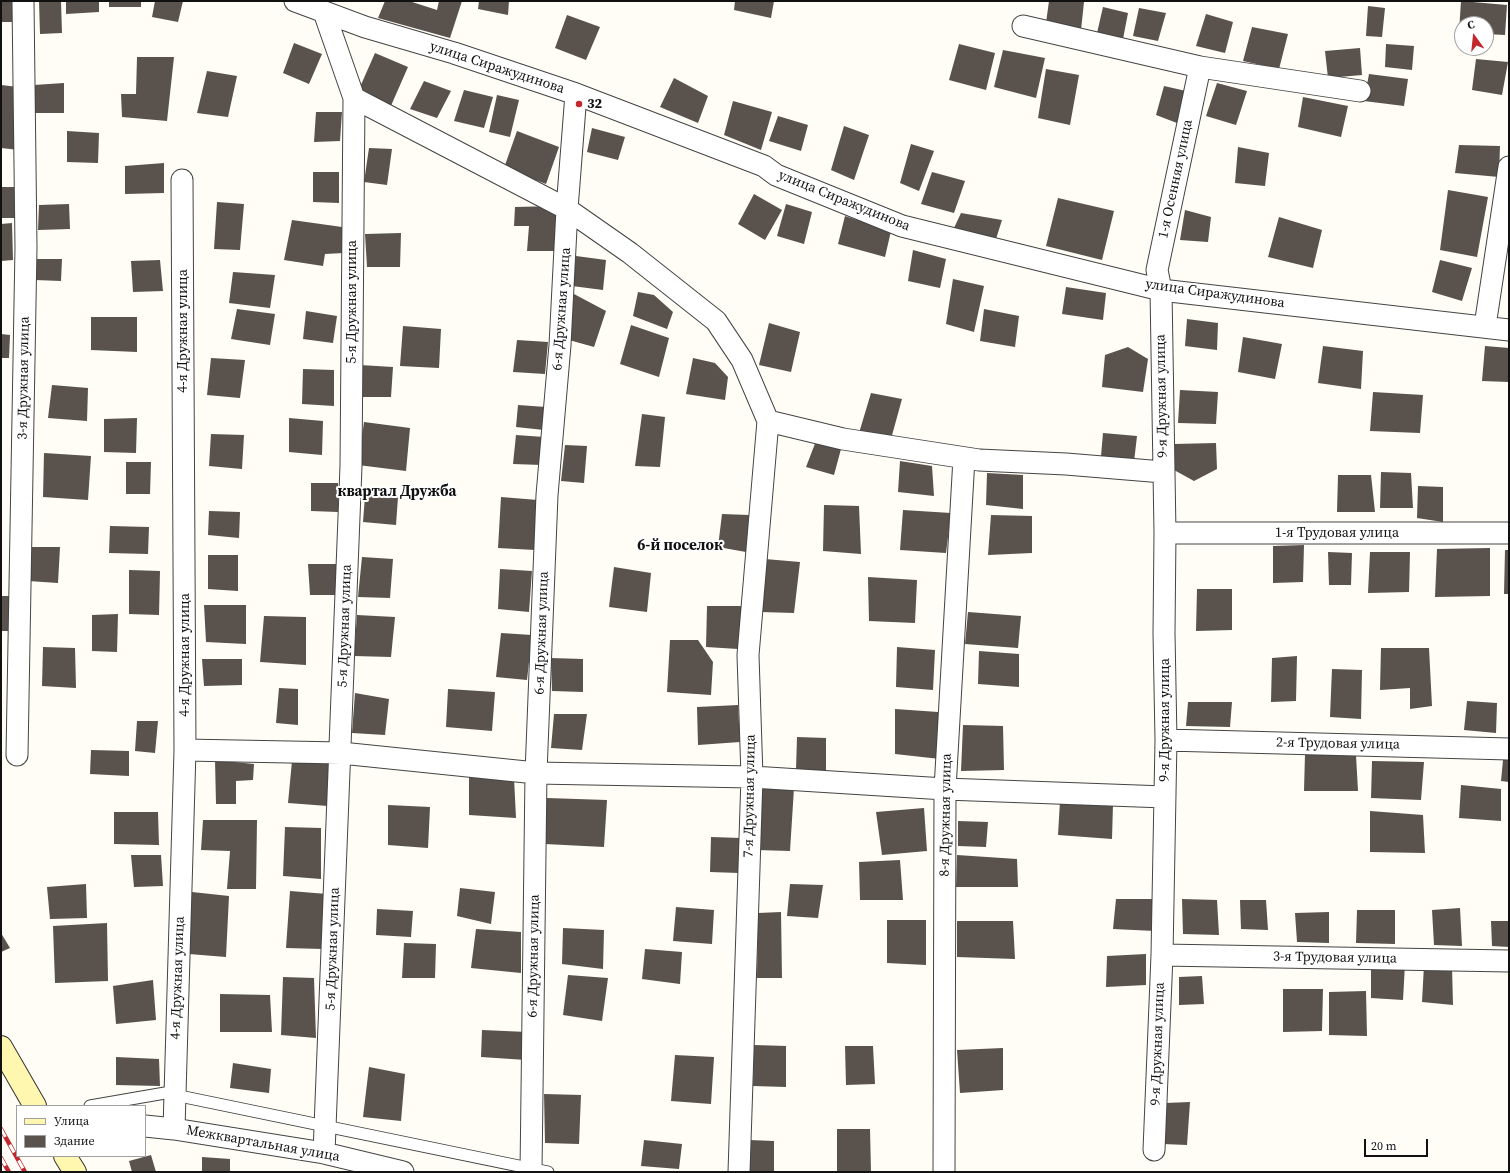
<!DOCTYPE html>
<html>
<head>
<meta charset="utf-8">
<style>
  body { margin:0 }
  #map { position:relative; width:1510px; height:1173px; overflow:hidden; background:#fffdf5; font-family:"Source Serif 4",serif }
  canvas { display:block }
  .frame { position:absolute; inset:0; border:2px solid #111; pointer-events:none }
  .legend { position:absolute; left:16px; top:1105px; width:130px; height:52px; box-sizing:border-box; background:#fff; border:1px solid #a0a0a0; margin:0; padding:5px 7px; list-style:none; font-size:12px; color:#111 }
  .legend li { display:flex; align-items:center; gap:8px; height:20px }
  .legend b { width:20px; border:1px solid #a0a0a0 }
  .north { position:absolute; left:1454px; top:16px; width:40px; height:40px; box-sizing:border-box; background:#fff; border:1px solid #a0a0a0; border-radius:50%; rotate:345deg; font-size:11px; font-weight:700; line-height:16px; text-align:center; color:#111 }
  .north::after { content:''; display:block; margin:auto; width:14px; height:18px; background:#c4262e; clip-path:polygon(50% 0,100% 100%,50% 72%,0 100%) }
  .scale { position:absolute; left:1364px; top:1139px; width:64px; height:18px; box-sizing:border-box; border:2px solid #111; border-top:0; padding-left:5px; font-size:12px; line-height:14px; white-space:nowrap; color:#111; -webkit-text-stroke:3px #fff; paint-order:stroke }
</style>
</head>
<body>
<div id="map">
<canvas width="1510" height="1173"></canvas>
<div class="frame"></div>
<ul class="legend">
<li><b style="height:5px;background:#fff6b0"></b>Улица</li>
<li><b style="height:11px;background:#5a524d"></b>Здание</li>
</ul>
<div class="north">С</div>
<div class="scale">20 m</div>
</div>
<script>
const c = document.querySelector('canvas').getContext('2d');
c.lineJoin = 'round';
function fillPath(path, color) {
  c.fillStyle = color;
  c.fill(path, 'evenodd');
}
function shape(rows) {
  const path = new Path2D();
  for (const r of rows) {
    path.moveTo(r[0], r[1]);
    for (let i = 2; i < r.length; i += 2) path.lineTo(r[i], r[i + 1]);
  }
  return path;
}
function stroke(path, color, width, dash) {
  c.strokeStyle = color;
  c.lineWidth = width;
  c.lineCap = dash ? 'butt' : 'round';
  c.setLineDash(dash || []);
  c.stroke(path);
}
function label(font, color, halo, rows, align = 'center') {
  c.font = font + ' "Source Serif 4",serif';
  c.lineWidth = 4;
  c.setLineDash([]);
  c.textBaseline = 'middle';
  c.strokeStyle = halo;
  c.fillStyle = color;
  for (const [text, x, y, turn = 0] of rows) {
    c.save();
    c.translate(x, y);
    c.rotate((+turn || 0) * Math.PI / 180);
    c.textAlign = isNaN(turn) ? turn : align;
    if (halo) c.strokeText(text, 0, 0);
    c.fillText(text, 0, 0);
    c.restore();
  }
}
const building = shape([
  [1,1,20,1,20,22,1,22],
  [39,1,61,1,62,33,40,34],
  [66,1,99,1,99,12,66,14],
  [109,1,141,1,141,7,109,7],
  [155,1,183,1,178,22,152,17],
  [385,1,409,1,437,10,439,1,462,1,450,38,378,18],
  [479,1,509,1,508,15,478,9],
  [735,1,774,1,771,18,734,10],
  [1049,1,1084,2,1081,30,1046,23],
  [1461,1,1507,5,1505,35,1486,34,1486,24,1462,24,1462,32,1459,32],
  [1368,6,1385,8,1382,37,1366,36],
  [1103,7,1128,13,1123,39,1097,33],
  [1139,8,1166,13,1158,41,1133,36],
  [1206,14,1233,22,1225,53,1196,46],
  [567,15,600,27,586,60,555,48],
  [1252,27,1288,34,1279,69,1243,61],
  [294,43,322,54,309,84,283,73],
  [959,44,995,53,986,90,949,80],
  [1386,44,1414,46,1412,70,1385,67],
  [1360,48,1362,75,1328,78,1325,51],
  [1003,50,1045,58,1036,98,994,87],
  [375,53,408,67,390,108,365,96,360,87],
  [137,57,174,57,167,121,122,117,121,94,136,94],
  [1476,59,1508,62,1502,95,1472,90],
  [1046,69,1079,75,1070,125,1038,118],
  [207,71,237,76,228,117,197,113],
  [1369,74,1408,79,1404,106,1364,101],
  [674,78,708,96,698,123,660,107],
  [424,81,451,91,437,118,410,109],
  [64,83,64,113,34,113,34,85],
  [1217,83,1247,91,1236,125,1206,116],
  [1,85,18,87,19,150,1,148],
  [1164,86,1186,91,1177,123,1156,115],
  [464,90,493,97,484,128,454,121],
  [497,95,519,100,510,137,489,132],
  [1303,97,1348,106,1341,137,1298,127],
  [733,101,772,112,761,150,724,135],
  [316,112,342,112,340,141,314,142],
  [778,116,808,125,801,151,769,141],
  [844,126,869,135,854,180,831,170],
  [592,128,625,137,618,160,587,152],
  [67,131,99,133,98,163,67,162],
  [517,131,559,147,546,184,504,168],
  [911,144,934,151,919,191,900,183],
  [1459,145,1500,146,1499,177,1455,173],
  [1238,147,1269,153,1265,186,1235,183],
  [369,148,392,149,387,185,364,182],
  [164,163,164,193,125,194,125,166],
  [313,172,339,172,339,203,313,202],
  [932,172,965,181,954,213,921,204],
  [1,187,18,187,16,218,1,218],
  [1448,190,1488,197,1477,257,1440,250],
  [754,194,782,210,765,240,738,224],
  [1058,198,1114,211,1102,260,1046,246],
  [217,202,244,204,240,250,214,249],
  [69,204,70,229,38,230,39,205],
  [786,204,812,212,804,244,777,236],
  [557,206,556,251,527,251,529,226,514,226,515,207],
  [1185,210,1211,217,1208,242,1180,240],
  [961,213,1002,220,996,239,954,228],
  [845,216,891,231,885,257,838,244],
  [1279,217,1322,230,1313,268,1268,257],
  [292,220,342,227,344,253,325,254,323,266,284,260],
  [12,223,13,260,1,261,1,224],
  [401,233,400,267,367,267,365,234],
  [913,250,946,259,940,288,908,281],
  [576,256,606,260,603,290,572,286],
  [36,259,62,259,61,281,35,280],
  [160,260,163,291,133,292,131,261],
  [1440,260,1472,268,1462,301,1432,292],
  [233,272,275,275,270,308,229,303],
  [953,279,984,286,974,332,946,324],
  [1066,287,1106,293,1103,320,1062,314],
  [638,292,654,295,673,312,667,329,633,316],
  [574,294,606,311,594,347,569,340],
  [237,309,275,314,270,345,231,339],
  [984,309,1019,316,1015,347,980,341],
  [306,311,337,316,333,343,303,339],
  [91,317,137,317,137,352,91,350],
  [1187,319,1218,323,1217,350,1185,346],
  [769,323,800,332,791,372,759,365],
  [631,325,669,338,659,377,620,364],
  [403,326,441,329,439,368,400,366],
  [1,334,10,335,9,358,1,358],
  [1243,337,1282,344,1275,379,1238,372],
  [517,340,548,342,545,374,513,372],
  [1323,346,1363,351,1361,389,1318,383],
  [1485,346,1509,348,1509,382,1482,381],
  [1128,347,1148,359,1143,392,1102,387,1105,355],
  [211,358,245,360,240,398,207,395],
  [693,358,715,363,728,377,725,400,686,394],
  [360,365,393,367,391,397,360,397],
  [303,369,334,370,334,406,302,404],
  [52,385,88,388,87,421,48,418],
  [1180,390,1218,392,1216,424,1178,423],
  [1373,392,1423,395,1420,433,1370,431],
  [871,393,902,399,891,439,859,433],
  [518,405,546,407,544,430,516,427],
  [642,414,665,417,660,467,635,466],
  [137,418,136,453,104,452,104,419],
  [289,418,323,421,322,455,289,452],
  [364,422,410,428,406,471,358,465],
  [1103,433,1137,436,1134,462,1101,456],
  [211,434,244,435,242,469,209,466],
  [516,435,544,437,542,465,513,464],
  [816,441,841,449,834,475,806,467],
  [1216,443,1217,469,1194,481,1174,470,1174,444],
  [565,445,587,446,584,483,561,481],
  [44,453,91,456,88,500,43,497],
  [900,461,932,466,934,496,898,492],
  [126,462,151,462,150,494,126,494],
  [1381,472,1411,473,1413,508,1380,508],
  [987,473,1023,475,1023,509,986,505],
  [1338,475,1371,475,1375,512,1337,512],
  [311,483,338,483,338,512,311,511],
  [1418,486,1443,487,1443,522,1417,518],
  [365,496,398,497,396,525,363,522],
  [501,497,538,500,535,550,498,548],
  [824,505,859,506,861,554,823,551],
  [903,510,951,513,946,553,900,550],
  [209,511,240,512,239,538,208,535],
  [722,514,749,515,746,552,718,547],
  [991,515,1032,516,1032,553,988,555],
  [110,526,149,527,148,554,109,553],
  [1304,545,1303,582,1273,583,1273,546],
  [30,547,60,547,58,583,28,581],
  [1490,548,1490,596,1435,597,1437,549],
  [1505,550,1509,550,1509,594,1504,594],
  [1328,552,1352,553,1351,585,1329,585],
  [1370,552,1410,552,1409,592,1368,593],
  [208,555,238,555,238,591,208,589],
  [362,557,393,559,390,598,358,597],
  [765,559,800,562,794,613,761,612],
  [308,564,338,564,338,595,310,595],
  [614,567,651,573,647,612,609,607],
  [500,569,532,571,529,612,498,609],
  [129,570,160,571,159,615,129,614],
  [868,577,917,580,915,623,869,621],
  [1197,589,1232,589,1232,630,1196,631],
  [1,596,12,596,11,631,1,631],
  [204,605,246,605,246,644,206,642],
  [707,606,742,606,738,649,706,647],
  [968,612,1021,616,1018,648,965,644],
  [118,614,117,652,92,651,92,615],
  [357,615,395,617,391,657,354,656],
  [264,616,306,617,306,665,260,662],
  [501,633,532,635,527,680,496,677],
  [670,640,698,640,713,662,711,695,667,692],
  [43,647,75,648,76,688,42,686],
  [897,647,935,650,933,690,896,687],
  [1381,648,1429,648,1432,706,1410,709,1410,688,1380,690],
  [979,651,1019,654,1019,687,978,684],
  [1297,656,1296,701,1271,702,1272,658],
  [551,658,583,659,583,692,552,691],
  [202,659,242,659,242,685,204,686],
  [1332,669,1362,670,1361,719,1330,717],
  [279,688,298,689,298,725,276,723],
  [448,689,495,692,492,731,446,727],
  [355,693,389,699,385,735,352,733],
  [1467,701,1497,703,1496,733,1464,730],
  [1188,702,1232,702,1230,727,1186,726],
  [738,705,740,742,698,745,697,707],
  [895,709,938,712,940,759,895,754],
  [554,714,587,714,582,750,551,748],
  [137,721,158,721,155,753,135,751],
  [963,725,1003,726,1004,770,961,771],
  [797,737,826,738,826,772,796,770],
  [91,750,129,751,129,776,90,774],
  [1305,754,1356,755,1358,791,1304,791],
  [215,760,254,764,253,780,236,781,236,804,216,804],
  [1503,760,1509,760,1509,782,1501,781],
  [292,761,331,763,328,806,288,803],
  [1372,761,1424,762,1421,800,1371,798],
  [469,775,514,778,516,818,469,815],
  [1461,785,1501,789,1501,821,1459,818],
  [759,787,794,788,790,851,757,850],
  [547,798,607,800,604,847,545,844],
  [1060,801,1113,804,1112,839,1058,835],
  [388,805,430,807,428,848,388,845],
  [924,808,927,851,882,855,876,812],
  [1370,811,1423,815,1425,853,1370,852],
  [114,812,158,812,159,845,114,844],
  [203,820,257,820,256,889,227,889,230,851,201,850],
  [958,821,988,822,986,847,958,846],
  [285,827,321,828,321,879,283,876],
  [711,837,741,838,739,873,710,872],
  [131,855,161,855,163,886,134,887],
  [957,855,1017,859,1018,887,956,887],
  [900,860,903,900,860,900,859,862],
  [86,884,87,918,50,919,47,887],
  [790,884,823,885,818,918,787,916],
  [460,888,495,892,491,924,457,916],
  [290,891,327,894,323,949,286,948],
  [192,892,229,896,226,957,189,954],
  [1116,899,1157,899,1155,931,1113,929],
  [1182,899,1217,900,1219,935,1183,934],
  [1240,900,1266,900,1268,930,1241,929],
  [676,907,714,910,712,944,673,941],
  [1460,908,1462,946,1434,945,1432,910],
  [377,909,413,911,411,937,376,935],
  [1357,910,1395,910,1395,944,1356,943],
  [781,912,782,978,757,978,758,913],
  [1329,912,1329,943,1297,942,1295,913],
  [887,920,926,920,926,965,887,963],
  [957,921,1013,921,1015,959,957,957],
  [1491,921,1509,921,1509,947,1492,946],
  [107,923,108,981,55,983,53,926],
  [563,928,604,930,603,969,562,964],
  [476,929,521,932,521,973,471,968],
  [1,933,10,948,1,952],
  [404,943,436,944,435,978,402,978],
  [645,949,682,952,680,984,642,979],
  [1146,954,1146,985,1106,987,1107,956],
  [1371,961,1405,964,1403,1000,1371,998],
  [1424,965,1452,966,1453,1005,1422,1002],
  [568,975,608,978,602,1021,563,1015],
  [1202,976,1204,1004,1179,1005,1179,977],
  [283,977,314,978,316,1038,281,1035],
  [153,980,156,1020,116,1024,113,986],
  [1283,989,1323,989,1322,1031,1283,1032],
  [1366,991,1367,1036,1329,1035,1329,992],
  [220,994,270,995,272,1032,220,1032],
  [482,1030,527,1032,526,1060,481,1057],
  [754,1045,786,1046,786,1087,753,1086],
  [845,1046,873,1046,875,1084,846,1085],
  [1003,1048,1003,1090,960,1093,957,1050],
  [675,1055,714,1057,711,1104,671,1101],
  [116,1057,159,1059,160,1086,116,1085],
  [233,1063,271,1069,269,1093,230,1088],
  [369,1067,405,1074,401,1121,363,1117],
  [544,1094,581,1095,579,1144,545,1143],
  [1190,1102,1187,1145,1163,1144,1165,1103],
  [837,1129,870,1129,871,1172,837,1172],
  [644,1140,682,1144,679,1169,641,1166],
  [749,1140,774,1141,774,1172,748,1172],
  [151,1155,156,1172,132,1172,129,1161],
  [202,1157,230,1159,230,1172,202,1172]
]);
const lane = shape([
  [90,1106,165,1093,548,1172]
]);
const street = shape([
  [295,1,365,27,454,53,576,94,764,166,776,175,902,226,1161,290,1509,330],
  [324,12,354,98,567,209,630,253,716,321,742,360,768,421,843,439,979,460,1066,464,1163,472],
  [1023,26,1200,67,1360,91],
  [1485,326,1509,167],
  [1165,533,1509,533],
  [1166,740,1509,749],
  [185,750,341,753,536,773,752,777,945,789,1165,797],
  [17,755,26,247,23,1],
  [1162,955,1509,961],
  [145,1126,174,1129,324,1153,403,1172],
  [174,1129,185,750,182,180],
  [1154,1150,1162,955,1166,740,1164,633,1165,533,1161,290,1157,270,1200,67],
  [324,1153,351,466,354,98],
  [531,1172,536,773,547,495,560,345,567,209,576,94],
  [739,1172,752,777,748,655,768,421],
  [944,1172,945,789,964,458]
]);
const secondary = shape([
  [1,1047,35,1106],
  [65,1156,75,1172]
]);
const rail = shape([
  [1,1129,25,1172],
  [1,1158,9,1172]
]);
const markers = [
  [579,104,4,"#c4262e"]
];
const streetNames = [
  ["улица Сиражудинова",497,68,18],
  ["1-я Осенняя улица",1176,179,-78],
  ["улица Сиражудинова",844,201,22],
  ["улица Сиражудинова",1215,294,8],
  ["5-я Дружная улица",352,302,-90],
  ["6-я Дружная улица",562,309,-86],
  ["4-я Дружная улица",183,331,-90],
  ["3-я Дружная улица",24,378,-89],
  ["9-я Дружная улица",1162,396,-91],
  ["1-я Трудовая улица",1337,533],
  ["5-я Дружная улица",345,626,-88],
  ["6-я Дружная улица",542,633,-88],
  ["4-я Дружная улица",185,655,-90],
  ["9-я Дружная улица",1165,720,-90],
  ["2-я Трудовая улица",1338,744,1],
  ["7-я Дружная улица",750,796,-89],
  ["8-я Дружная улица",946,815,-89],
  ["5-я Дружная улица",333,949,-88],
  ["6-я Дружная улица",534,956,-89],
  ["3-я Трудовая улица",1335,958,1],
  ["4-я Дружная улица",178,978,-88],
  ["9-я Дружная улица",1158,1044,-88],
  ["Межквартальная улица",263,1144,10]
];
const poiNames = [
  ["32",587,104]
];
const neighbourhoodNames = [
  ["квартал Дружба",397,492],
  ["6-й поселок",680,546]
];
fillPath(building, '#5a524d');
stroke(lane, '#444', 13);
stroke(street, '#444', 23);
stroke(secondary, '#333', 24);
stroke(lane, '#fff', 11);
stroke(street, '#fff', 21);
stroke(secondary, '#fff6b0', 22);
stroke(rail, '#c4262e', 4.5);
stroke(rail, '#fff', 3, [9]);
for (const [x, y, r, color] of markers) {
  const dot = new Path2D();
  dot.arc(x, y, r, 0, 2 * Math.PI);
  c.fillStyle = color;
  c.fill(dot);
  stroke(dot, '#fff', 1.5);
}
label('14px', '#111', '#fff', streetNames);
label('bold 14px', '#111', '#fff', poiNames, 'left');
label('bold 15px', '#111', '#fff', neighbourhoodNames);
</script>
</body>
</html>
